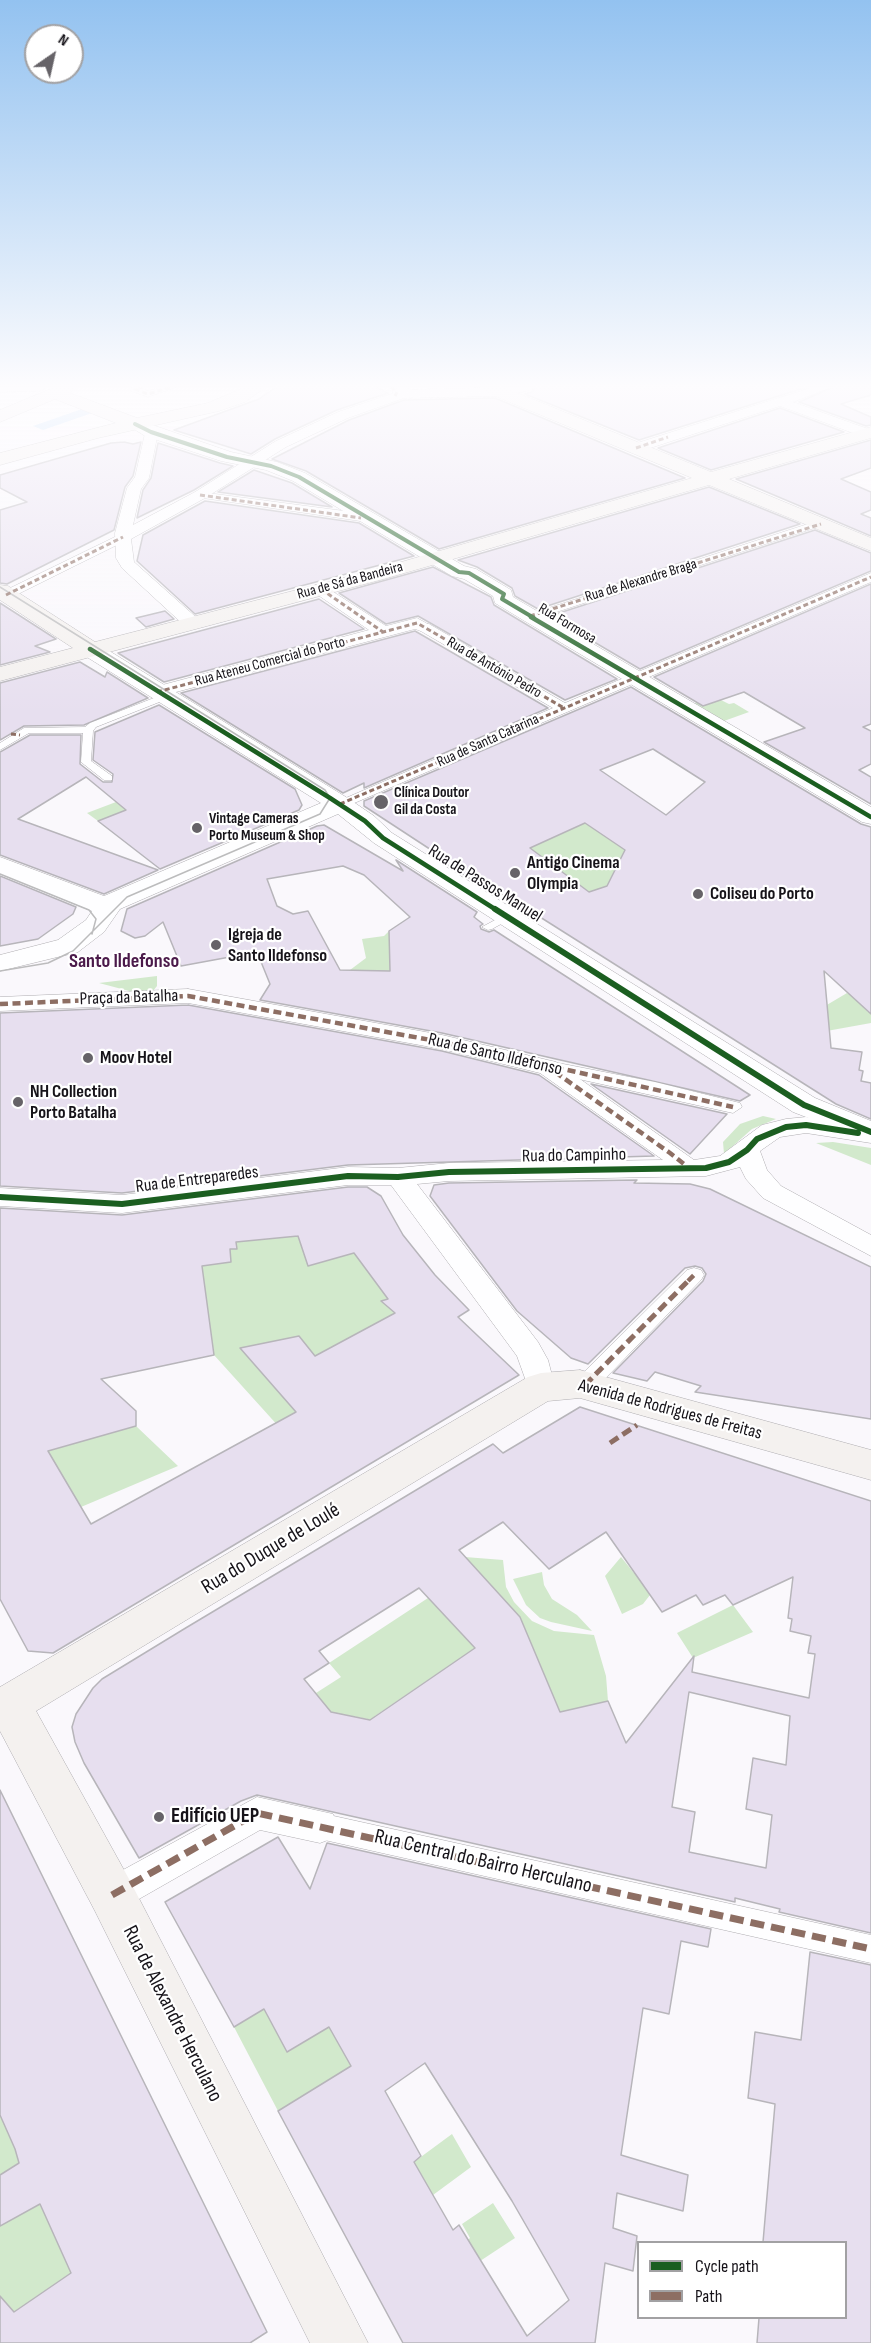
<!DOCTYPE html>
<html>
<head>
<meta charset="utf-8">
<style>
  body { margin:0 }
  #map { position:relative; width:871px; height:2343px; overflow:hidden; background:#faf8fc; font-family:"Sofia Sans Condensed",sans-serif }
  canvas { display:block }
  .legend { position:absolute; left:637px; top:2241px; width:210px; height:78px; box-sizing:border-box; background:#fff; border:2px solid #a2a1a3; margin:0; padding:8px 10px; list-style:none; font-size:18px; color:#161319 }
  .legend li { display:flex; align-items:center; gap:12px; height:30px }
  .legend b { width:30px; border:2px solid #a2a1a3 }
  .north { position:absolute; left:24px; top:24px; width:60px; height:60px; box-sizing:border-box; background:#fff; border:2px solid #a2a1a3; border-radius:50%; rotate:34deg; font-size:16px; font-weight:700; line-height:24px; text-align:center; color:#161319 }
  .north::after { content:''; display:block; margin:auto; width:21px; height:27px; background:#666368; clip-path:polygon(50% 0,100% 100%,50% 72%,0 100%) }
</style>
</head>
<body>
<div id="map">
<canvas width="871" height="2343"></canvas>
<ul class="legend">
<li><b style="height:8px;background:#1b5e20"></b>Cycle path</li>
<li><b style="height:8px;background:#8d6e63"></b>Path</li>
</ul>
<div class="north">N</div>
</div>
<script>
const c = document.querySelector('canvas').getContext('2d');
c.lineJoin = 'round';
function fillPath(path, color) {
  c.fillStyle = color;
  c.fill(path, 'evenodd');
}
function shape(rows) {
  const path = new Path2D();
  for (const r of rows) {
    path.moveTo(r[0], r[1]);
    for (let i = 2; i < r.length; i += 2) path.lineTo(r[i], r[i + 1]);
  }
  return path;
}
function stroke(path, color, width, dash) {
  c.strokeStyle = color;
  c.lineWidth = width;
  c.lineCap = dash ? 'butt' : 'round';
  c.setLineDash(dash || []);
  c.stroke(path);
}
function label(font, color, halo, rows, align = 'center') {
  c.font = font + ' "Sofia Sans Condensed",sans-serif';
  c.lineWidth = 4.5;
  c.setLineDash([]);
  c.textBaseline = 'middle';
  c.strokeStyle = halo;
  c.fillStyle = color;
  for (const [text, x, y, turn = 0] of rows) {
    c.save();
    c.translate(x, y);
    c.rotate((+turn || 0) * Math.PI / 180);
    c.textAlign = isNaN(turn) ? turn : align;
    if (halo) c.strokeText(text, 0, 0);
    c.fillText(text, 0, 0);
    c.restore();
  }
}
const green = shape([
  [721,700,729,704,734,703,749,712,724,721,694,703],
  [528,784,627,851,625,851,617,867,615,884,589,892,530,848],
  [116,802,126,810,98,821,87,813],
  [389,931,391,976,379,989,378,971,350,970,366,958,362,939,384,936],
  [157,976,157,986,153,991,133,992,99,983],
  [847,993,863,1002,860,1004,868,1012,871,1010,871,1023,810,1034,788,1028],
  [763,1116,776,1119,752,1129,724,1154,723,1142,740,1124],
  [833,1142,871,1148,871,1165,816,1143],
  [298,1236,308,1266,354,1253,388,1299,382,1302,390,1309,395,1307,401,1310,315,1356,274,1341,240,1348,329,1409,280,1428,214,1355,204,1281,196,1266,231,1262,230,1249,237,1249,236,1242],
  [136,1426,178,1466,81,1507,48,1451],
  [739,1523,758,1543,650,1595,643,1604,622,1614,605,1576,621,1557,634,1573],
  [465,1557,503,1560,506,1587,514,1602,532,1621,554,1631,594,1635,606,1676,608,1701,560,1712,520,1617],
  [542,1572,544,1585,552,1599,577,1615,592,1631,551,1622,540,1618,526,1605,513,1579],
  [428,1598,475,1648,375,1716,378,1721,331,1712,316,1693,341,1677,329,1663],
  [733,1605,753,1632,693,1658,677,1633],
  [363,2006,351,2066,278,2111,234,2027,264,2009,288,2052],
  [0,2115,21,2161,0,2175],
  [452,2134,471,2167,433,2195,414,2162],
  [39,2202,71,2273,14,2312,0,2296,0,2226],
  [493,2203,515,2238,471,2267,462,2245,470,2238,462,2224]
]);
const water = shape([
  [82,409,92,413,43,430,33,426]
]);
const building = shape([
  [276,387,375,387,388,393,337,410,275,439,251,454,174,430,259,399,276,387],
  [536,387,807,387,639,440,525,394,532,392,536,387],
  [834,387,871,387,871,395,841,404,871,417,871,425,866,426,799,402,834,387],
  [495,398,685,478,439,549,306,471,272,459,349,420,404,400,495,398],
  [780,408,844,432,711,470,658,448,780,408],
  [871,440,871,468,841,479,871,492,871,510,861,514,871,518,871,536,736,479,871,440],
  [124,442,133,444,141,442,133,476,125,487,114,530,7,584,0,583,0,510,27,502,0,488,0,475,111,443,124,442],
  [158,443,220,463,233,466,194,490,137,518,143,490,151,478,158,443],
  [254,470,292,483,332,507,218,492,254,470],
  [709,487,800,524,538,609,515,596,512,588,477,567,458,560,709,487],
  [205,501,359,523,414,556,195,614,137,561,143,535,205,501],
  [815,530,871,553,871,571,640,669,550,616,815,530],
  [433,567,491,597,494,605,617,679,565,700,418,616,386,624,339,593,433,567],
  [871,584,871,724,863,727,871,731,871,764,859,770,871,777,871,804,764,742,805,728,744,692,703,706,654,677,871,584],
  [319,599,364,629,164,682,118,653,319,599],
  [0,603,56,639,35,646,50,652,0,665,0,603],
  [165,611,174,619,146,627,136,618,165,611],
  [415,631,548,708,364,788,364,783,343,793,181,693,415,631],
  [80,662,105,677,107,672,148,698,84,725,24,726,0,740,0,683,80,662],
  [631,687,861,824,871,827,871,1014,824,971,831,1048,862,1052,859,1070,863,1071,861,1081,871,1083,871,1119,836,1104,521,905,491,889,490,891,443,862,445,859,364,806,364,801,631,687],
  [653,749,705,782,666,815,600,770,653,749],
  [585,823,625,850,607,886,589,892,530,848,585,823],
  [159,705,295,789,302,805,299,810,160,869,98,821,126,810,86,777,18,819,158,870,104,894,0,855,0,752,30,735,81,735,80,764,103,782,112,782,113,774,93,760,95,732,159,705],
  [324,825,403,871,396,860,477,912,474,917,483,924,480,926,481,929,489,932,494,930,750,1095,740,1101,442,1033,260,1000,270,984,257,952,181,966,163,922,145,936,135,938,121,931,127,909,317,826,324,825],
  [343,866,364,875,410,917,389,931,390,971,340,970,308,911,293,914,277,906,267,879,343,866],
  [0,876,76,907,73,914,38,939,0,946,0,876],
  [188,1005,442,1051,539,1075,654,1156,348,1165,122,1193,0,1186,0,1013,188,1005],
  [591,1084,727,1114,690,1154,591,1084],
  [637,1180,634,1183,690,1184,710,1189,871,1267,871,1419,695,1392,701,1386,655,1372,647,1381,613,1373,703,1281,706,1274,702,1268,695,1266,685,1268,588,1364,571,1358,517,1311,430,1196,434,1185,449,1183,637,1180],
  [348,1187,367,1187,381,1196,403,1235,435,1275,469,1310,458,1317,519,1375,53,1653,28,1651,0,1599,0,1208,122,1215,348,1187],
  [298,1236,308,1266,354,1253,388,1299,381,1301,395,1313,315,1356,299,1336,240,1348,296,1412,91,1524,48,1451,136,1426,136,1411,101,1379,214,1355,202,1266,231,1262,230,1249,237,1249,236,1242,298,1236],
  [580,1407,871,1501,871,1933,779,1912,780,1909,735,1898,735,1902,257,1795,241,1801,139,1858,84,1763,75,1742,72,1727,76,1714,93,1688,102,1679,184,1629,493,1444,503,1453,580,1407],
  [503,1522,549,1569,606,1532,662,1612,696,1595,703,1605,725,1595,733,1605,793,1577,788,1618,792,1619,790,1631,811,1636,808,1653,815,1654,809,1698,692,1672,694,1656,626,1743,608,1701,560,1712,520,1617,459,1550,503,1522],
  [419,1588,475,1648,370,1720,331,1712,304,1679,329,1663,319,1651,419,1588],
  [689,1692,790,1716,786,1765,753,1758,746,1809,772,1815,766,1868,689,1852,695,1812,672,1807,689,1692],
  [0,1790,267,2332,250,2343,0,2343,0,2296,14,2312,71,2273,40,2204,0,2226,0,2175,19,2163,15,2149,0,2115,0,1790],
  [278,1837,310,1889,327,1843,711,1929,708,1947,681,1941,669,2014,643,2008,621,2155,688,2175,683,2211,617,2193,613,2228,637,2236,633,2271,605,2263,595,2343,403,2343,278,2111,351,2066,329,2027,287,2052,264,2009,234,2027,165,1902,278,1837],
  [425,2063,512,2201,569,2300,527,2336,459,2225,453,2230,414,2162,421,2156,385,2091,425,2063],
  [810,1952,871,1965,871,2343,757,2343,759,2318,846,2318,846,2242,763,2242,775,2104,748,2098,755,2032,801,2040,810,1952]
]);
const service = shape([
  [164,694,167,695,167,699,96,727,93,731,91,761,112,776,112,780,104,780,81,762,83,733,29,733,0,750,0,743,24,728,85,727,90,723,164,694],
  [508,913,512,914,512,918,492,929,488,930,482,927,508,913]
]);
const pedestrian = shape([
  [132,387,148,387,145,389,148,391,162,387,176,387,148,397,131,391,132,387],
  [399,387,411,387,401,394,393,394,393,390,399,387],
  [200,492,367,514,373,518,367,522,196,497,196,493,200,492],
  [817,521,827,524,535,619,530,620,524,616,817,521],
  [123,533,127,534,127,540,10,598,0,596,2,592,123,533],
  [871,573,871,582,345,807,335,807,332,804,553,708,419,630,419,624,429,624,565,703,871,573],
  [548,1061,655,1082,740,1103,742,1107,733,1113,542,1071,539,1067,542,1063,548,1061],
  [694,1268,701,1270,704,1275,701,1280,593,1391,585,1393,577,1391,574,1385,577,1379,687,1270,694,1268],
  [320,1813,871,1935,871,1963,320,1839,310,1835,306,1826,310,1817,320,1813]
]);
const minor = shape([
  [0,387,47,387,40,391,0,392,0,387],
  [508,387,534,387,532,390,501,396,404,398,348,418,286,447,205,498,131,539,134,562,198,619,201,623,198,627,186,627,122,568,116,558,115,533,127,488,135,477,146,429,156,429,158,432,149,478,141,489,133,525,195,492,276,441,338,412,403,390,508,387],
  [813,387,832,387,793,402,871,430,871,436,861,436,780,406,641,451,631,451,629,448,631,445,813,387],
  [321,584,386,626,417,618,433,627,430,631,424,632,415,629,157,697,148,692,151,688,369,630,315,593,313,589,315,585,321,584],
  [188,989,442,1035,556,1062,694,1160,720,1156,762,1125,786,1119,806,1117,871,1127,871,1143,806,1133,780,1137,760,1151,767,1170,781,1186,871,1235,871,1256,763,1198,746,1179,740,1167,706,1176,449,1181,417,1184,538,1342,548,1360,555,1387,551,1395,541,1398,531,1395,517,1356,391,1185,348,1185,122,1213,0,1206,0,1188,122,1195,348,1167,398,1168,449,1163,663,1160,540,1073,442,1049,188,1003,0,1011,0,997,188,989],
  [257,1797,333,1814,338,1826,333,1838,320,1843,260,1830,125,1907,112,1913,99,1907,94,1895,99,1883,257,1797]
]);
const tertiary = shape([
  [135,419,231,452,277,462,305,473,464,566,476,569,511,590,513,597,871,807,871,824,862,822,523,620,495,603,493,596,464,579,452,576,293,481,266,470,221,461,145,436,126,424,135,419],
  [90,643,98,644,349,799,374,816,392,833,815,1098,871,1121,871,1142,793,1112,374,843,338,814,120,909,104,932,78,952,0,971,0,955,58,940,86,920,92,911,0,874,0,857,104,896,321,803,82,654,79,649,82,644,90,643]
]);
const secondary = shape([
  [55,387,77,387,70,393,137,418,208,403,245,387,266,387,245,402,219,411,98,438,0,465,0,453,116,423,55,399,0,422,0,410,55,387],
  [480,387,503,387,711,472,871,427,871,438,729,479,871,538,871,551,709,485,384,579,0,681,0,667,73,648,0,600,0,585,8,586,95,642,370,571,692,478,483,391,480,387],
  [580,1370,871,1450,871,1480,580,1398,548,1401,36,1711,129,1879,368,2343,310,2343,95,1911,0,1731,0,1687,528,1377,541,1373,580,1370]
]);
const tram = shape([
  [0,587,325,790,330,798,320,814,127,897,73,951,48,963,0,971],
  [0,874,89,910,96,919,92,934]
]);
const quietFar3 = shape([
  [143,387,135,389,148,394,171,387],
  [391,387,397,392,395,396],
  [636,448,668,437],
  [200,495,361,518],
  [321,589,383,632],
  [6,595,123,537],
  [530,616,821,524],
  [157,692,417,623,564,708],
  [11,734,20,735],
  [340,804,871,577]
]);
const quietFar2 = shape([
  [0,1004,188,996,442,1042,733,1107],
  [555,1072,670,1153,684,1164,686,1169],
  [688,1281,694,1275]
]);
const quietFar1 = shape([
  [585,1385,690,1279],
  [610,1443,637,1425]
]);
const quiet = shape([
  [112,1895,257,1813,871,1949]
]);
const cyclewayFar2 = shape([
  [135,424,151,432,227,457,271,466,299,477,459,572,469,573,504,594,502,599,534,618]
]);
const cyclewayFar1 = shape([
  [531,617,871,817],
  [90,649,330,798,365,821,383,838,498,911]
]);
const cycleway = shape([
  [495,909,804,1105,871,1132],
  [0,1197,122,1204,348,1176,398,1177,449,1172,706,1168,729,1162,747,1150,757,1139,786,1127,806,1125,858,1133]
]);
const markers = [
  [381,802,8,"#666368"],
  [197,828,6,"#666368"],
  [515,873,6,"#666368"],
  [698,894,6,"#666368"],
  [216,945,6,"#666368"],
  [88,1058,6,"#666368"],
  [18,1102,6,"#666368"],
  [159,1817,6,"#666368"]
];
const farStreetnames = [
  ["Rua de Sá da Bandeira",350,581,-15],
  ["Rua de Alexandre Braga",641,581,-17],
  ["Rua Formosa",567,624,31],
  ["Rua Ateneu Comercial do Porto",270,662,-15],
  ["Rua de António Pedro",494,668,30],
  ["Rua de Santa Catarina",488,741,-24]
];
const farPoinames = [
  ["Clínica Doutor",394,793],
  ["Gil da Costa",394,810],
  ["Vintage Cameras",209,819],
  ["Porto Museum & Shop",209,836]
];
const poiNames = [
  ["Antigo Cinema",527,863],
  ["Olympia",527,884],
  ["Coliseu do Porto",710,894],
  ["Igreja de",228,935],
  ["Santo Ildefonso",228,956],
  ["Moov Hotel",100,1058],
  ["NH Collection",30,1092],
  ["Porto Batalha",30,1113]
];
const streetNames = [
  ["Rua de Passos Manuel",485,884,32],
  ["Praça da Batalha",129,998,-2],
  ["Rua de Santo Ildefonso",495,1055,13],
  ["Rua do Campinho",574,1156,-1],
  ["Rua de Entreparedes",197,1180,-7],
  ["Avenida de Rodrigues de Freitas",670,1410,15]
];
const neighbourhoodNames = [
  ["Santo Ildefonso",124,962]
];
const nearStreetnames = [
  ["Rua do Duque de Loulé",271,1549,-31],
  ["Rua Central do Bairro Herculano",483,1862,13],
  ["Rua de Alexandre Herculano",172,2014,63]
];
const nearPoinames = [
  ["Edifício UEP",171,1817]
];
fillPath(green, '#d2e9cc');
fillPath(water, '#b4d8fb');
fillPath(building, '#e7dfef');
stroke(building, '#b7b5ba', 1.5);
stroke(service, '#afadb1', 1);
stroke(pedestrian, '#afadb1', 1);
stroke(minor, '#afadb1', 1);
stroke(tertiary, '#afadb1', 1);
stroke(secondary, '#afadb1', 1);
fillPath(service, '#fefeff');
fillPath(pedestrian, '#fefeff');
fillPath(minor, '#fefeff');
fillPath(tertiary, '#fefeff');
fillPath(secondary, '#f4f1ef');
stroke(tram, '#bcbcbd', 1.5);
stroke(quietFar3, '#8d6e63', 3, [5, 3]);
stroke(quietFar2, '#8d6e63', 4.5, [8, 4.5]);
stroke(quietFar1, '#8d6e63', 5, [10, 5]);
stroke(quiet, '#8d6e63', 7, [14, 7]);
stroke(cyclewayFar2, '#1b5e20', 4);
stroke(cyclewayFar1, '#1b5e20', 4.5);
stroke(cycleway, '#1b5e20', 6);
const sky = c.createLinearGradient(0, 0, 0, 715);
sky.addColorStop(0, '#93c2f0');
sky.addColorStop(0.54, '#fdfcfe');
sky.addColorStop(1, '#fdfcfe00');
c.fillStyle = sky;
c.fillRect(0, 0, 871, 715);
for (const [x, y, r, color] of markers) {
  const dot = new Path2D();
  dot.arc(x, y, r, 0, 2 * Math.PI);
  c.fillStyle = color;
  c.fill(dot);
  stroke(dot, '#fff', 2);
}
label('15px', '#161319', '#fff', farStreetnames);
label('bold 15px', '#161319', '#fff', farPoinames, 'left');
label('bold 18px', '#161319', '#fff', poiNames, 'left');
label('18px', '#161319', '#fff', streetNames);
label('bold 20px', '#4b1a4a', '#fff', neighbourhoodNames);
label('21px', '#161319', '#fff', nearStreetnames);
label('bold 21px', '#161319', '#fff', nearPoinames, 'left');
</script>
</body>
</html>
